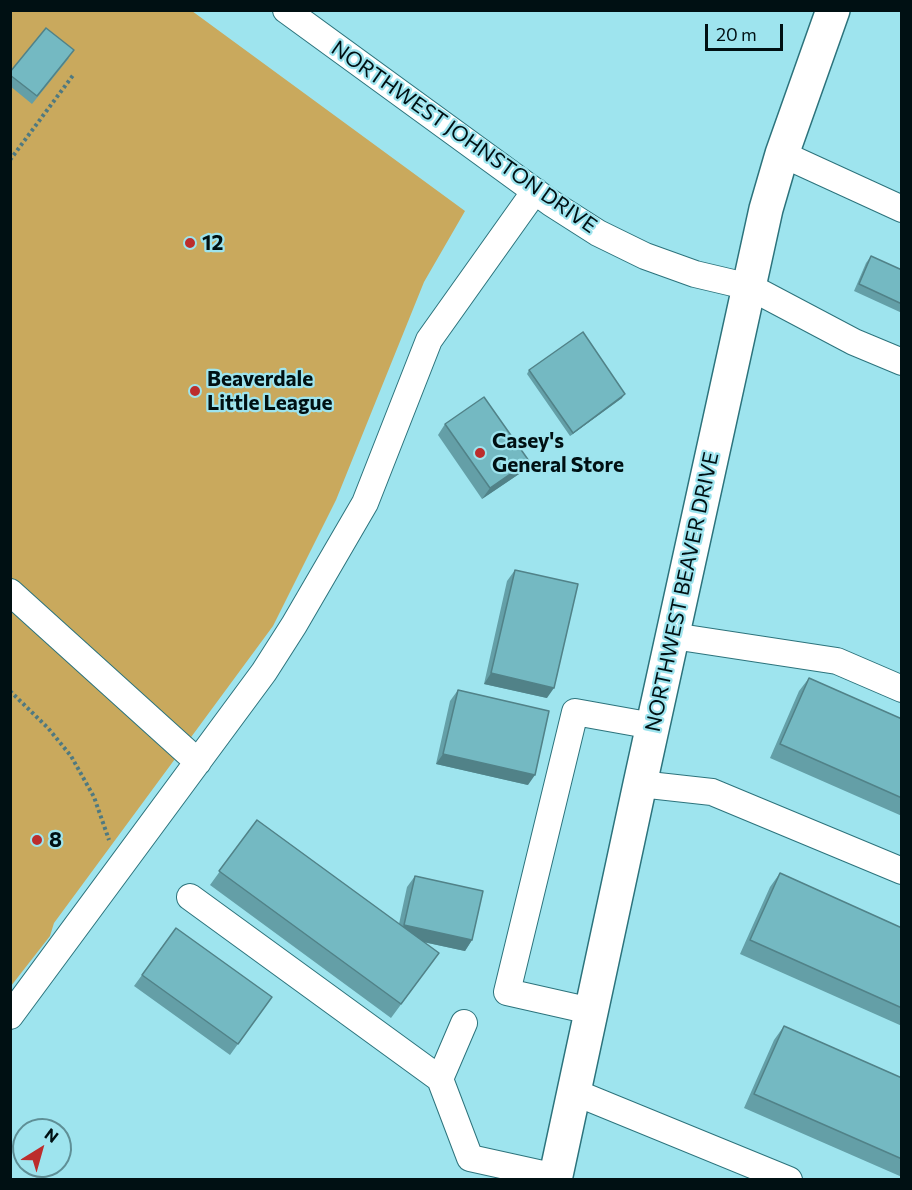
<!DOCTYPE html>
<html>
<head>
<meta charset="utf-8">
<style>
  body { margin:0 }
  #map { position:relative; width:912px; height:1190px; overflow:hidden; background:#9ee4ee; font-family:Commissioner,sans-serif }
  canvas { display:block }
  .frame { position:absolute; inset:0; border:12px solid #001013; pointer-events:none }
  .north { position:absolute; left:12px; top:1118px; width:60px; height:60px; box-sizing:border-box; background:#9ee4ee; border:2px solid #5f8f96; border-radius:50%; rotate:37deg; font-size:16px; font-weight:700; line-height:24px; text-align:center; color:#001013 }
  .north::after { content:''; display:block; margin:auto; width:21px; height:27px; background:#bc2d2c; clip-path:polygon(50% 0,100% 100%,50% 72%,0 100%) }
  .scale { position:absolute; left:705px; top:24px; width:78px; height:27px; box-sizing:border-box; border:3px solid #001013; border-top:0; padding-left:8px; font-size:18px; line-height:21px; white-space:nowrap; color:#001013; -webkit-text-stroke:4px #9ee4ee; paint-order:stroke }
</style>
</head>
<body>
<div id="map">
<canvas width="912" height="1190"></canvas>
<div class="frame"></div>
<div class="north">N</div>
<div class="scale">20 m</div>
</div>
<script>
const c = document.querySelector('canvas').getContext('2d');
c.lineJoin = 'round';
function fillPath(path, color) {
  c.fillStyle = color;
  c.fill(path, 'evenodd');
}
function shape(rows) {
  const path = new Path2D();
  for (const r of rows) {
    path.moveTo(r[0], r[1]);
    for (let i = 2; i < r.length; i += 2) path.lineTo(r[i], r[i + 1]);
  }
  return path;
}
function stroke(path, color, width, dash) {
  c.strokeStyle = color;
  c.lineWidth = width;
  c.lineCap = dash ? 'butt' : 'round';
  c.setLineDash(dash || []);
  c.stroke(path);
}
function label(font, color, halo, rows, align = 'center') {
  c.font = font + ' Commissioner,sans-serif';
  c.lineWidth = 4.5;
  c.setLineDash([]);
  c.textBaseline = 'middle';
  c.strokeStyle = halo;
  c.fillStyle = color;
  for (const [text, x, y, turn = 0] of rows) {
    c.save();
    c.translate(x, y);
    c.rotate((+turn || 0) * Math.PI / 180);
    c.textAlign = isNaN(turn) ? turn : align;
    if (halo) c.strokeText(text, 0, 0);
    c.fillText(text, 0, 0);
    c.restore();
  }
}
const green = shape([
  [11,11,192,11,465,211,424,282,336,500,273,626,54,923,50,936,11,986]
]);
const path = shape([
  [10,160,74,74],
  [10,691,48,728,71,756,94,797,109,840]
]);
const minor = shape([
  [286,10,551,203,598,233,645,256,695,274,750,287,854,342,902,362],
  [782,154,902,209],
  [10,592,198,762],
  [673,636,837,661,902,689],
  [640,784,712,792,902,871],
  [190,897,440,1079,470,1158,556,1177],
  [591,1011,507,992,575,712,653,726],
  [10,1016,264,672,294,625,365,503,429,340,535,191],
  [440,1079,464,1023],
  [574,1092,789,1180]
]);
const major = shape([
  [555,1180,640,784,766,209,782,154,833,10]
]);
const wall = shape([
  [69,58,32,104,10,86,10,72],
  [871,256,902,270,902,313,854,291,866,263],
  [529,370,622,398,570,436,527,374],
  [445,424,529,461,522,472,482,499,438,435],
  [515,570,547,698,484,684,507,581],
  [809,678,902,719,902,816,770,758,799,691],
  [458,690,528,785,436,764,450,701],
  [257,820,399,924,407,887,415,876,472,940,465,951,423,942,439,953,391,1018,210,885],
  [780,873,902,928,902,1026,740,954,770,887],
  [176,928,272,997,230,1055,134,986],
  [784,1026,902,1078,902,1177,744,1108,774,1040]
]);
const shadedWall = shape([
  [625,394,622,398,570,436,573,433],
  [529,461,522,472,482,499,490,488],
  [491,673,554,688,547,698,484,684],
  [443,754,535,775,528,785,436,764],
  [404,925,472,940,465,951,396,936]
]);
const building = shape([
  [46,28,74,50,37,96,10,75,10,72,46,28],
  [871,256,902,270,902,304,859,284,871,256],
  [583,332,625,394,573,433,529,370,583,332],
  [484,397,529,461,490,488,445,424,484,397],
  [515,570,578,584,554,688,491,673,515,570],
  [809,678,902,719,902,798,780,744,809,678],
  [458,690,549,711,535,775,443,754,458,690],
  [257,820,439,953,401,1004,219,871,257,820],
  [780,873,902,928,902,1008,750,940,780,873],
  [415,876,483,891,472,940,404,925,415,876],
  [176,928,272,997,238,1044,142,975,176,928],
  [784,1026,902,1078,902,1159,754,1094,784,1026]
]);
const markers = [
  [190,243,6,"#bc2d2c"],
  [195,391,6,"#bc2d2c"],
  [480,453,6,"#bc2d2c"],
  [37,840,6,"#bc2d2c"]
];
const streetNames = [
  ["NORTHWEST JOHNSTON DRIVE",464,137,35],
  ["NORTHWEST BEAVER DRIVE",682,592,-78]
];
const poiNames = [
  ["12",202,243],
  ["Beaverdale",207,379],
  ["Little League",207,403],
  ["Casey's",492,441],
  ["General Store",492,465],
  ["8",49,840]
];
fillPath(green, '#c9a95d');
stroke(minor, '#2c737c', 28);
stroke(major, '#2c737c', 36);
stroke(path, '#4f7980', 4, [3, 3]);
stroke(minor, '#fff', 26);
stroke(major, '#fff', 33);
fillPath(wall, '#649fa7');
fillPath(shadedWall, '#518288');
fillPath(building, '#74b9c2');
stroke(building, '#518288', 1.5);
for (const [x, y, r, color] of markers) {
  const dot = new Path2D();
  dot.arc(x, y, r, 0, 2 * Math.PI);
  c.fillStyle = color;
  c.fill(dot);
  stroke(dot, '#9ee4ee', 2);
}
label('21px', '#001013', '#9ee4ee', streetNames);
label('bold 21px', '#001013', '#9ee4ee', poiNames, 'left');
</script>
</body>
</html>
